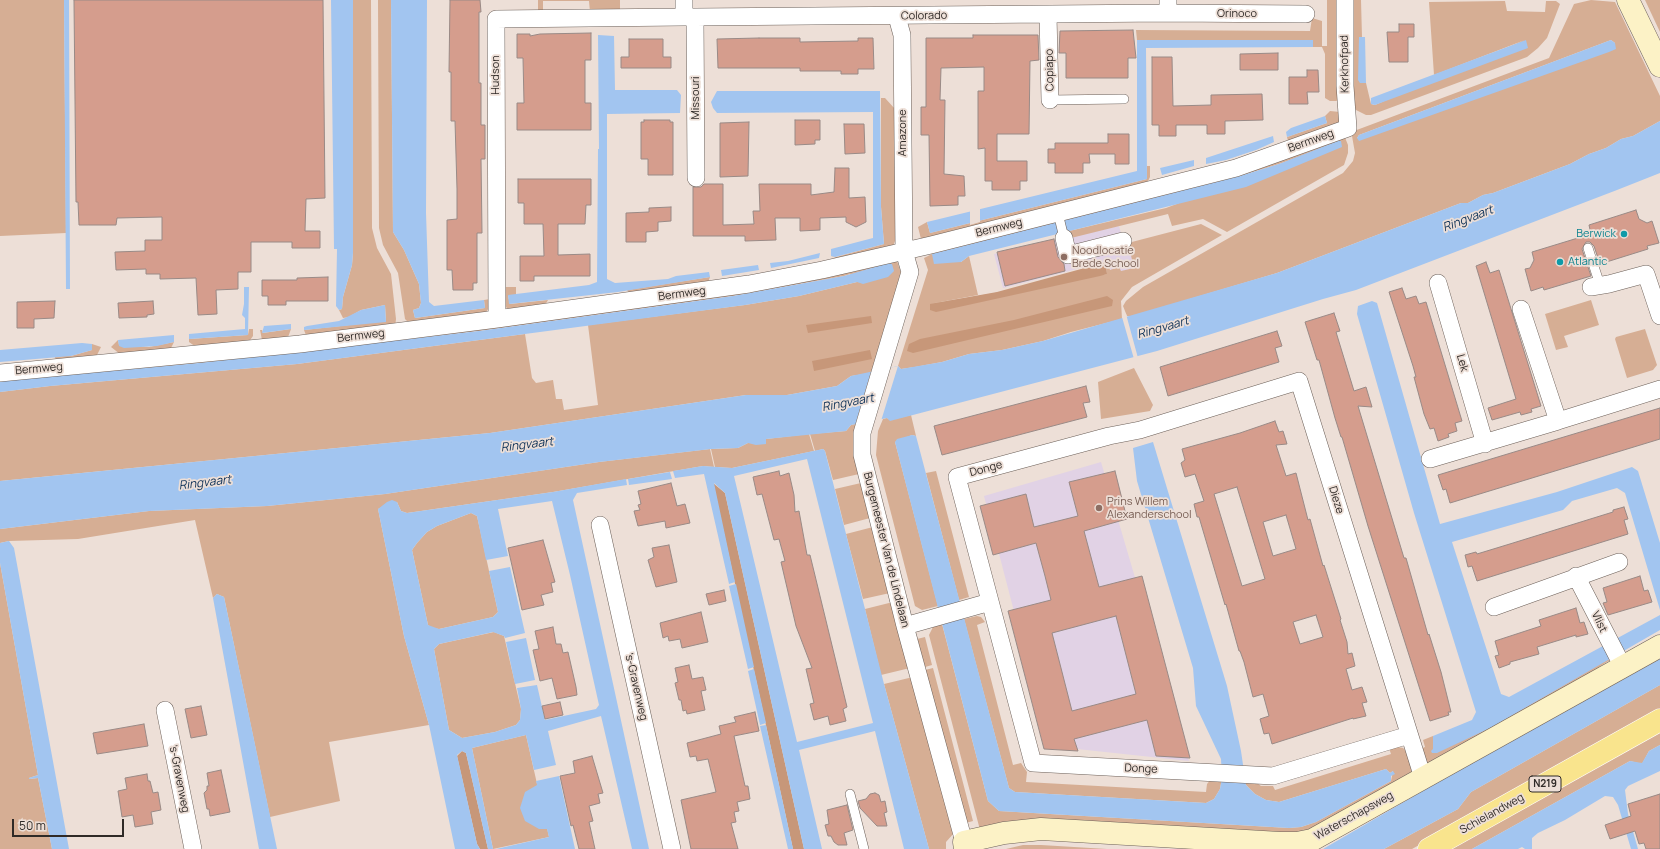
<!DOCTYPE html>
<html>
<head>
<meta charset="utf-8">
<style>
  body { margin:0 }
  #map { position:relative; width:1660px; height:849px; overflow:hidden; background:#eddfd7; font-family:Manrope,sans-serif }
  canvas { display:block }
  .scale { position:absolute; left:12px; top:819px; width:112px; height:18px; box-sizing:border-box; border:2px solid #2f2a27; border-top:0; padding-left:5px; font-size:12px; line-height:14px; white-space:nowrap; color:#2f2a27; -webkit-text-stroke:3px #eddfd7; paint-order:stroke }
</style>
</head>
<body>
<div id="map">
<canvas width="1660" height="849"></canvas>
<div class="scale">50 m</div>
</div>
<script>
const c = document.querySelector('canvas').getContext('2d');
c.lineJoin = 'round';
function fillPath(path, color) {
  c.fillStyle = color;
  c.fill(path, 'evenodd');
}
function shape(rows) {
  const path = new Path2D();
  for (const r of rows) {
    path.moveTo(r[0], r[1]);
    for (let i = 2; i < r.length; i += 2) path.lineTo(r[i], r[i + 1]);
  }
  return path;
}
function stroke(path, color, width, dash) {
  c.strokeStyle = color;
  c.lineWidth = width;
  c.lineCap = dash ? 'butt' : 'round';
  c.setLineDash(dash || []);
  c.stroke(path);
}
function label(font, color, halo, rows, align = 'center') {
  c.font = font + ' Manrope,sans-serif';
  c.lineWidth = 3.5;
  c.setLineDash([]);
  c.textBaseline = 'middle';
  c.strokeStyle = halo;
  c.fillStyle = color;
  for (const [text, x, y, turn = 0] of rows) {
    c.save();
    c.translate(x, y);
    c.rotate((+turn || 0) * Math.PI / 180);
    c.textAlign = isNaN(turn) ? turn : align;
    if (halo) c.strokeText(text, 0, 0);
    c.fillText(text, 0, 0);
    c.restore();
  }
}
const education = shape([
  [1119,226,1123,241,1128,243,1135,268,1112,274,1108,261,1003,288,994,254],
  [1101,462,1189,761,1049,746,984,496]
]);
const green = shape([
  [0,0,64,0,66,233,0,236],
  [353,0,371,0,372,228,377,248,391,274,396,319,395,327,307,338,304,330,386,321,385,305,361,310,349,317,343,318,339,310,342,309,343,297,352,265,353,253],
  [378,0,391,0,393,232,404,250,419,284,421,303,419,308,413,310,415,318,485,308,484,300,490,299,489,307,484,317,409,323,405,319,398,273,383,245,379,228],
  [489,0,620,0,620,11,590,12,589,1,543,1,543,10,538,11,538,0],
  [1327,0,1341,0,1340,100,1336,101,1330,101,1325,98,1325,54,1322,47,1313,47,1313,40,1137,40,1136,30,1310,31,1312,18,1322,21,1322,46,1327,46],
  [1351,0,1361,0,1362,37,1359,37,1360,83,1366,83,1371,104,1375,105,1525,40,1434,75,1429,2,1505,1,1507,11,1545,12,1546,1,1556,1,1560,4,1547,38,1538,48,1527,57,1371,115,1366,115,1356,110,1352,103],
  [1591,0,1615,2,1660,96,1660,121,1633,136,1621,139,1606,148,1589,154,1570,164,1493,193,1483,195,1468,203,1461,203,1277,273,1133,316,1127,316,1123,306,1126,301,1143,287,1343,173,1353,161,1355,153,1352,136,1354,131,1549,58,1574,4],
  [1611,40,1615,43,1357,138,1359,135],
  [1645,0,1660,0,1660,32],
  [881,98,885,98,895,109,895,241,893,246,838,259,831,256,836,257,884,244,881,207],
  [1330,111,1340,112,1340,123,1288,141,1287,137,1327,123,1325,116],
  [1344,135,1348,145,1348,153,1344,165,1227,232,1203,219,1172,226,1168,214,1067,239,1065,232,1166,208,1341,142,1279,164,1240,176,1062,222,1061,217],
  [1147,166,1150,166,1150,177,1144,189,921,239,918,227,927,222,930,233,1147,179],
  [1057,218,1058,223,932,254,961,262,969,256,978,295,930,304,1107,274,1106,265,1103,263,1107,262,1110,270,1119,267,1121,271,1134,268,1128,243,1201,224,1222,235,1132,287,1121,301,1122,319,1071,332,1043,341,1002,350,969,354,942,362,915,367,901,369,898,366,928,270,924,258,932,254,931,249],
  [897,261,901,273,900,281,871,373,851,376,837,386,787,395,746,395,490,433,0,481,0,392,50,386,297,364,525,334,532,378,536,383,553,380,556,399,562,399,564,410,598,405,588,325,745,305,799,296,857,282,850,274,844,276,733,296,479,331,199,363,0,381],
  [710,277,707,285,632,296,627,290],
  [502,287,516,287,516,295,508,296,510,304,548,300,544,307,511,312,504,305],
  [1591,300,1599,325,1564,336,1568,347,1556,350,1545,314],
  [249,329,253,329,253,336,248,343,196,347,189,342,189,339,248,335],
  [291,329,287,340,262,340,260,330,262,330,263,333],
  [1645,329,1657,365,1653,370,1627,378,1615,339,1616,337],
  [118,340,119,345,149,347,174,342,170,350,120,354,111,347],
  [92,344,101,347,97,355,58,363,54,356,71,356,92,350],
  [1134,368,1153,405,1150,411,1101,419,1098,382],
  [911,415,916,436,912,435,895,442,938,606,922,610,915,606,876,455,878,431,883,419,887,418,890,420],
  [859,423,859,474,833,480,825,451,823,449,815,451,810,434,846,431,851,425],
  [809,434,814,451,732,468,715,467,711,449,738,448,748,443,766,439],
  [710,449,714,467,703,466,553,492,407,513,401,511,397,502,378,509,404,636,429,725,329,742,340,801,270,817,224,597,217,594,213,598,195,520,78,539,9,541,0,543,0,529,149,511,267,506,385,494,599,462],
  [936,471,969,597,959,600,926,473],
  [861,483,870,518,844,525,835,489],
  [471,513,477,516,498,612,493,617,439,629,432,628,428,625,412,550,417,543,427,532,437,526],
  [873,527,890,593,863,599,846,534],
  [0,563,38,775,29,778,29,779,38,778,52,849,0,849],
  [889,603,893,603,910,668,881,675,865,609],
  [977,616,981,617,985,622,977,625,1013,765,1021,763,1027,772,1026,782,1206,792,1207,784,1212,778,1222,778,1220,789,1214,799,1206,803,1015,792,1009,788,964,619],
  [942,624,988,801,999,811,1289,828,1301,827,1316,822,1391,781,1393,771,1390,773,1386,769,1279,802,1266,800,1255,794,1246,785,1245,779,1257,783,1261,786,1273,786,1275,790,1391,754,1389,748,1398,747,1403,748,1407,752,1412,768,1411,774,1306,834,980,830,929,635,933,627],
  [494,632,504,636,521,709,520,720,516,725,495,732,462,738,449,730,434,649,439,644],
  [925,637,932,665,925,667,917,639],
  [1611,658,1610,660,1599,667,1601,671,1429,764,1426,762,1420,749,1425,747,1423,740,1433,736,1433,749],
  [933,668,973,821,966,823,925,670],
  [913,677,954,833,946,842,946,849,929,849,884,684],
  [1660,685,1660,710,1412,849,1384,849,1458,809,1471,792],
  [1660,729,1660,745,1649,751,1642,764,1630,761,1472,849,1447,849],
  [526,735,549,837,493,849,472,748],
  [1023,845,1041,845,1107,849,1006,849]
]);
const forest = shape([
  [1103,263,1106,265,1107,274,1100,276,936,312,930,310,930,304,997,292],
  [1107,296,1113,300,1112,306,913,353,907,351,909,344,920,339,1014,320],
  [871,316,872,323,808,333,806,325],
  [870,350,872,359,814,371,812,361],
  [713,483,725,493,804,849,793,849],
  [462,751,466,753,488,849,480,849,477,844,457,756]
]);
const water = shape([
  [64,0,69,0,70,289,66,289],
  [331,0,353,0,353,253,352,265,343,297,342,309,339,310,336,306,337,249,334,249],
  [391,0,427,0,426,213,429,302,434,306,484,300,485,308,415,318,413,310,419,308,421,303,419,284,404,250,393,232],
  [598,35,614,36,615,90,677,90,681,95,680,113,607,114,607,279,615,283,668,279,676,276,709,272,710,277,618,292,509,304,508,295,589,285,597,282,598,149,599,149],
  [1359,37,1365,37,1366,83,1360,83,1358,80],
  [1137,40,1313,40,1313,47,1146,48,1147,179,930,233,927,222,1137,171],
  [1526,40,1528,48,1375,105,1371,104,1371,98],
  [1611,40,1615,43,1616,49,1609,52,1359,141,1357,138,1359,135],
  [717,91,880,91,881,207,884,244,835,257,831,256,831,249,873,238,873,112,717,113,713,108,711,102],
  [1325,116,1327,123,1287,137,1286,132,1291,128],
  [1660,121,1660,173,1617,190,1356,290,1323,299,1157,351,890,421,887,418,851,425,846,431,766,439,766,444,756,445,748,443,738,448,711,449,599,462,385,494,267,506,149,511,0,529,0,481,490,433,746,395,787,395,837,386,851,376,898,366,901,369,942,362,969,354,1002,350,1043,341,1277,273,1461,203,1468,203,1483,195,1493,193,1570,164,1589,154,1606,148,1621,139,1633,136],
  [1273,136,1274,142,1256,150,1226,160,1206,164,1206,158],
  [1338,141,1341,141,1342,147,1246,187,969,256,961,262,934,264,932,254,1240,176,1279,164],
  [1194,160,1194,166,1162,175,1160,168],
  [820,253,819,258,771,268,770,263,788,261],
  [889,263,892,264,894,271,888,277,863,284,857,282,799,296,745,305,297,364,50,386,0,392,0,381,199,363,479,331,733,296,844,276],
  [758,265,759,270,722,276,721,270],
  [244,287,249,287,248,335,189,339,189,334,245,329,245,318,242,315,244,304],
  [1372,301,1377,303,1440,524,1557,492,1632,467,1638,471,1660,543,1660,610,1625,493,1617,488,1572,501,1563,510,1452,542,1501,694,1509,697,1660,615,1660,630,1490,728,1437,753,1432,753,1431,751,1433,749,1433,736,1472,720,1476,712,1414,513,1357,314,1358,306],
  [385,305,386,322,304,330,304,327,307,326,339,321,361,310],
  [291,324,291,329,262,333,264,326],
  [174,335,174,342,157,346,124,348,119,346,118,340],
  [82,343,92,344,92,350,71,356,0,362,0,350],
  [912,435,916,436,1009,788,1015,792,1206,803,1214,799,1220,789,1222,778,1221,759,1196,706,1193,668,1137,481,1133,448,1153,442,1227,686,1241,751,1246,785,1255,794,1266,800,1279,802,1386,769,1390,773,1393,771,1395,774,1391,776,1391,781,1316,822,1301,827,1289,828,999,811,988,801,895,442,897,439],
  [823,449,825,451,884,684,929,849,904,849,875,731,799,750,822,849,804,849,725,493,714,483,735,582,729,584,704,474,675,478,673,471,703,466,732,468],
  [807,459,873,723,797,742,734,476],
  [670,472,672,479,629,485,628,479],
  [626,479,627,485,577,493,573,500,649,849,632,849,601,716,548,731,556,765,534,770,526,735,472,748,493,849,488,849,466,753,462,751,457,755,477,844,480,849,455,849,429,725,404,636,378,509,387,502,392,500,397,502,401,511,407,513,553,492],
  [552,501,570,575,599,705,596,709,545,720,537,685,517,688,521,709,520,720,516,725,495,732,462,738,449,730,434,649,439,644,493,632,504,636,505,638,525,633,510,567,489,571,498,612,493,617,439,629,428,625,412,550,417,543,427,532,437,526,471,513,477,516,486,560,508,556,498,509],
  [9,541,14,548,69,849,52,849,38,778,29,779,29,778,38,775,0,563,0,543],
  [736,584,754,667,748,669,729,586],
  [217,594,224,597,277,849,259,849,213,598],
  [526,638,535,680,515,684,506,642],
  [1660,659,1660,685,1471,792,1458,809,1384,849,1323,849,1428,788],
  [754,669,766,723,760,725,748,671],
  [766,725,793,849,788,849,760,726],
  [1660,745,1660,771,1628,786,1625,790,1628,814,1638,849,1631,849,1618,805,1613,797,1605,796,1565,820,1538,833,1532,838,1532,849,1525,849,1522,847,1518,849,1472,849,1630,761,1642,763,1649,751],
  [559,776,575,849,496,849,549,837,547,829,539,829,525,821,520,808,525,792,537,785,536,781]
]);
const pier = shape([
  [980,207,980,222,970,225,970,210],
  [1126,314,1138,358,1134,359,1122,317],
  [898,366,881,421,855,426,871,372]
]);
const building = shape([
  [74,0,323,0,325,198,306,199,305,231,320,231,320,248,292,248,292,242,251,242,251,272,238,272,238,289,216,290,217,314,198,315,196,278,160,279,160,274,146,274,146,269,116,270,115,252,145,251,145,240,162,240,162,217,117,218,116,225,79,225,78,202,76,202,74,0],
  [450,0,480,0,481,12,479,12,479,83,481,83,481,125,485,125,485,159,481,159,482,233,477,233,477,283,473,283,473,290,453,290,452,270,447,270,447,220,457,219,457,189,455,121,451,121,451,72,449,72,450,0],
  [1399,24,1414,24,1414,37,1408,37,1408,62,1389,62,1387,32,1399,32,1399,24],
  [1133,30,1136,58,1128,58,1128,78,1066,78,1066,53,1059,53,1060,31,1133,30],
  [591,33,591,60,585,60,585,103,591,103,591,130,517,130,517,103,524,103,523,58,517,58,517,34,530,34,530,36,540,34,591,33],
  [973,35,1038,35,1039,60,1030,61,1029,134,997,134,997,161,1027,161,1027,181,1020,181,1020,190,992,190,992,181,985,181,985,148,978,149,978,91,984,91,984,67,941,68,940,100,945,100,944,174,964,176,965,196,958,196,958,205,930,206,929,135,921,135,921,107,926,107,926,38,973,38,973,35],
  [759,38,800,38,800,42,858,41,858,38,873,38,874,69,858,69,858,74,841,74,841,71,800,71,800,68,718,68,717,39,759,38],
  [629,39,663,39,663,57,671,57,671,68,621,68,621,57,629,57,629,39],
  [1278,53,1278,70,1240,70,1240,54,1278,53],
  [1152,57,1172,57,1173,106,1211,105,1211,95,1262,94,1263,120,1225,121,1225,134,1207,134,1207,125,1176,125,1176,136,1159,136,1159,125,1152,125,1152,57],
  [1307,70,1318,70,1319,92,1307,92,1308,104,1289,104,1289,77,1307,77,1307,70],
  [644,120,670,120,670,122,673,122,673,175,648,175,648,159,641,159,641,122,644,122,644,120],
  [795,120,820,120,820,140,815,140,815,144,795,145,795,120],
  [749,122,748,176,720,177,720,123,749,122],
  [844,124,864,124,865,153,845,154,844,124],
  [1108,134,1129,134,1129,164,1115,164,1115,154,1089,154,1090,163,1083,163,1083,173,1055,173,1055,163,1048,163,1048,149,1055,149,1055,143,1108,143,1108,134],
  [835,168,849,168,849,198,865,197,866,222,856,227,846,222,846,217,820,218,820,230,800,231,800,218,775,218,776,240,745,241,745,236,693,236,693,187,701,187,704,184,723,184,723,225,754,224,753,211,760,211,759,184,811,184,811,195,834,192,835,168],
  [518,179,591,179,591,205,586,205,585,224,558,224,558,255,590,254,590,276,534,276,534,281,520,281,520,256,544,256,543,224,524,224,524,203,518,203,518,179],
  [671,207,671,221,658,222,658,231,646,232,646,242,626,242,626,213,649,212,649,208,671,207],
  [1636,210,1639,219,1647,223,1652,221,1659,243,1647,246,1648,249,1600,264,1594,246,1590,242,1586,242,1582,249,1591,276,1544,290,1543,287,1531,291,1525,269,1530,268,1534,260,1532,252,1591,234,1589,225,1636,210],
  [1054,239,1058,257,1064,264,1065,271,1005,286,997,252,1054,239],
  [1486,262,1490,273,1499,270,1541,406,1531,409,1532,412,1521,415,1520,412,1492,420,1488,408,1516,399,1476,266,1486,262],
  [328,277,328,301,286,301,286,305,268,305,268,296,262,296,262,280,297,280,297,278,328,277],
  [1402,288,1406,299,1416,296,1419,304,1426,302,1462,421,1455,423,1457,431,1448,434,1449,437,1438,441,1434,428,1430,429,1424,414,1414,377,1416,377,1413,366,1389,292,1402,288],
  [55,301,54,318,34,319,34,328,17,328,17,302,55,301],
  [153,301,154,314,147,315,147,317,119,318,118,303,153,301],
  [1334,313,1340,331,1336,332,1354,391,1366,387,1372,407,1358,406,1404,558,1406,558,1428,635,1429,634,1441,672,1451,712,1448,712,1449,715,1430,721,1368,526,1342,437,1341,437,1335,418,1319,360,1317,360,1305,322,1334,313],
  [1277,331,1282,346,1275,348,1279,362,1168,396,1160,367,1277,331],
  [1086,386,1090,402,1083,403,1087,417,942,455,934,426,1086,386],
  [1660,408,1660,439,1450,503,1446,489,1443,490,1438,475,1660,408],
  [1275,421,1279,432,1283,431,1287,444,1276,445,1286,476,1296,473,1308,520,1310,519,1323,566,1324,565,1341,619,1340,620,1347,642,1348,654,1352,653,1355,666,1346,669,1352,690,1362,687,1367,702,1362,703,1366,716,1353,719,1353,718,1272,744,1269,733,1264,734,1260,719,1269,716,1263,694,1253,697,1244,662,1240,651,1239,651,1226,604,1225,605,1199,517,1197,517,1194,504,1204,501,1195,474,1185,477,1181,463,1185,460,1182,449,1240,433,1275,421],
  [1237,487,1265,579,1242,586,1214,494,1237,487],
  [1286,515,1296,549,1273,556,1263,522,1286,515],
  [1316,615,1323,637,1300,644,1293,622,1316,615],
  [779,471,780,476,789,473,794,495,795,512,799,511,807,555,810,555,847,707,843,709,846,721,830,725,828,716,814,720,810,704,814,703,806,669,812,668,796,626,781,562,785,561,779,539,774,540,762,494,757,495,753,477,779,471],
  [1115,471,1127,519,1084,531,1099,587,1142,576,1190,758,1156,756,1147,720,1074,739,1078,751,1044,749,1008,611,1051,600,1045,576,1036,543,993,555,980,506,1026,494,1034,527,1078,516,1069,482,1115,471],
  [1116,616,1136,694,1072,711,1052,633,1116,616],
  [671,483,677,506,685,504,690,523,666,528,665,521,638,526,634,511,640,510,638,505,641,504,638,491,671,483],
  [1624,507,1628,519,1624,520,1628,534,1477,581,1472,566,1468,567,1465,555,1476,552,1477,554,1513,543,1613,512,1613,510,1624,507],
  [543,540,555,582,551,583,553,592,541,595,544,605,522,610,508,548,543,540],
  [669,545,677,582,656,587,648,560,654,557,652,548,669,545],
  [1640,576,1644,591,1648,590,1652,602,1608,615,1603,603,1607,602,1603,588,1640,576],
  [724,590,726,601,709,605,706,594,724,590],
  [1576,608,1580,623,1584,622,1588,634,1576,637,1576,635,1537,647,1539,654,1510,662,1510,664,1499,668,1495,656,1499,655,1495,641,1541,626,1539,620,1576,608],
  [701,612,708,642,682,648,680,639,669,641,668,636,663,638,660,623,701,612],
  [553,627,556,644,561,644,563,653,568,652,576,687,577,695,557,699,552,678,540,681,533,650,539,649,535,631,553,627],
  [689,665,692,679,703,677,706,690,701,691,705,710,687,714,686,710,683,711,681,700,679,700,675,683,678,682,675,668,689,665],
  [560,702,563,715,545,719,542,706,560,702],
  [201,706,207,735,191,738,185,709,201,706],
  [755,712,759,731,734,736,745,786,748,786,750,799,737,802,739,811,734,812,736,822,731,823,738,849,691,849,681,800,716,792,708,759,697,761,696,756,690,757,687,743,721,734,719,726,736,722,734,717,755,712],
  [144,724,148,746,97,754,93,733,144,724],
  [592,756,603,793,598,794,600,803,589,806,593,821,589,822,595,849,579,849,573,825,571,826,560,776,575,773,573,761,592,756],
  [221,770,230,812,210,816,209,809,207,809,204,793,207,790,207,786,209,786,207,773,221,770],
  [147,774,148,781,150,781,153,793,158,792,161,810,151,812,153,824,135,827,133,815,122,817,118,791,127,789,125,778,147,774],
  [875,793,879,795,881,802,885,801,887,812,884,813,887,826,877,826,860,808,858,801,866,799,870,794,875,793],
  [1660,794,1660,849,1646,849,1644,843,1639,844,1635,831,1610,839,1605,825,1631,816,1628,804,1660,794],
  [847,805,853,830,844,833,847,845,838,845,834,842,831,836,828,836,825,825,829,824,827,810,847,805]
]);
const lane = shape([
  [1050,100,1124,99],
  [1058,213,1064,238],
  [1588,248,1600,285],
  [850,794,864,849]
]);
const street = shape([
  [684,0,684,17,695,17,1168,13,1168,0],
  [1168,13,1306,14],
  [1048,15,1050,100],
  [695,17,696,178],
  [897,17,902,35,904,251,910,272,862,433,862,455,905,626,964,842],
  [1064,238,1068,255,1123,241],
  [1438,283,1485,444],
  [1591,287,1609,284,1646,274,1660,316],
  [497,319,496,19,684,17],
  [0,373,300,344,497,319,749,284,822,270,931,245,1236,168,1348,128,1345,86,1345,0],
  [1558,421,1660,389],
  [1430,459,1558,421,1521,309],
  [600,525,672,849],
  [1576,576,1623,667],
  [1494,607,1619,562],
  [905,626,990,602],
  [165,710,193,849],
  [1409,735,1273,776,1033,763,957,477,1109,436,1140,430,1299,381,1423,778]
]);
const secondary = shape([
  [1628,0,1660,66],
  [965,849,964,842,1004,833,1041,829,1280,843,1297,843,1312,840,1660,646]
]);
const primary = shape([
  [1429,849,1660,720]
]);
const markers = [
  [1624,234,4,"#0f9aa8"],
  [1064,257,4,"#8d6e63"],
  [1560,262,4,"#0f9aa8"],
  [1099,508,4,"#8d6e63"]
];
const shields = [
  [1545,784,32]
];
const shieldNames = [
  ["N219",1545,784]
];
const streetNames = [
  ["Orinoco",1237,14],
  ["Colorado",924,16,-1],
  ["Kerkhofpad",1345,64,-91],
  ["Copiapo",1050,70,-91],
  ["Hudson",496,75,-90],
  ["Missouri",696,98,-90],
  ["Amazone",903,133,-90],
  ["Bermweg",1311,141,-20],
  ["Bermweg",999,228,-14],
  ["Bermweg",682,294,-8],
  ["Bermweg",361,336,-7],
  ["Lek",1462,363,74],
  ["Bermweg",39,369,-5],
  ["Donge",986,469,-15],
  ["Dieze",1336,500,73],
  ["Burgemeester Van de Lindelaan",886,550,76],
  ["Vlist",1599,622,64],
  ["'s-Gravenweg",636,687,77],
  ["Donge",1141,769,3],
  ["'s-Gravenweg",179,779,79],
  ["Schielandweg",1492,814,-29],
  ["Waterschapsweg",1354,816,-29]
];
const cultureNames = [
  ["Berwick",1616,234],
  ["Atlantic",1568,262,"left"]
];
const educationNames = [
  ["Noodlocatie",1072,251],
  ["Brede School",1072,264],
  ["Prins Willem",1107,502],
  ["Alexanderschool",1107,515]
];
const waterNames = [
  ["Ringvaart",1468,219,-21],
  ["Ringvaart",1163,328,-16],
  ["Ringvaart",848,403,-11],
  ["Ringvaart",527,445,-7],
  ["Ringvaart",205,483,-7]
];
fillPath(education, '#e1d2e5');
fillPath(green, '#d6ae94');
fillPath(forest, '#c79779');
fillPath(water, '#a2c5f0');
fillPath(pier, '#eddfd7');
fillPath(building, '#d59d8d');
stroke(building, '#998a86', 1);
stroke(lane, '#6c6059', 10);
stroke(street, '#6c6059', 18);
stroke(secondary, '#6c6059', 23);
stroke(primary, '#fff', 23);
stroke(lane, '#fff', 9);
stroke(street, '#fff', 17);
stroke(secondary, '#fcf2c6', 22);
stroke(primary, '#f9e48d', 22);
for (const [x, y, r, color] of markers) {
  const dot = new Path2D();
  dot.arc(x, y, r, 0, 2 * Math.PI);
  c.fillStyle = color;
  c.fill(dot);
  stroke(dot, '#eddfd7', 1.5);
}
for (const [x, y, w] of shields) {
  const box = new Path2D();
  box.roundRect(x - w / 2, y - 8, w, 16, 3);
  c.fillStyle = '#eddfd7';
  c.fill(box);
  stroke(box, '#2f2a27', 1);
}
label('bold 10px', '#2f2a27', null, shieldNames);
label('11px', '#2f2a27', '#eddfd7', streetNames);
label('11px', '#0d838f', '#eddfd7', cultureNames, 'right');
label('11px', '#785e54', '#eddfd7', educationNames, 'left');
label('italic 12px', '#0b2f56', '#eddfd7', waterNames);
</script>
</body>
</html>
